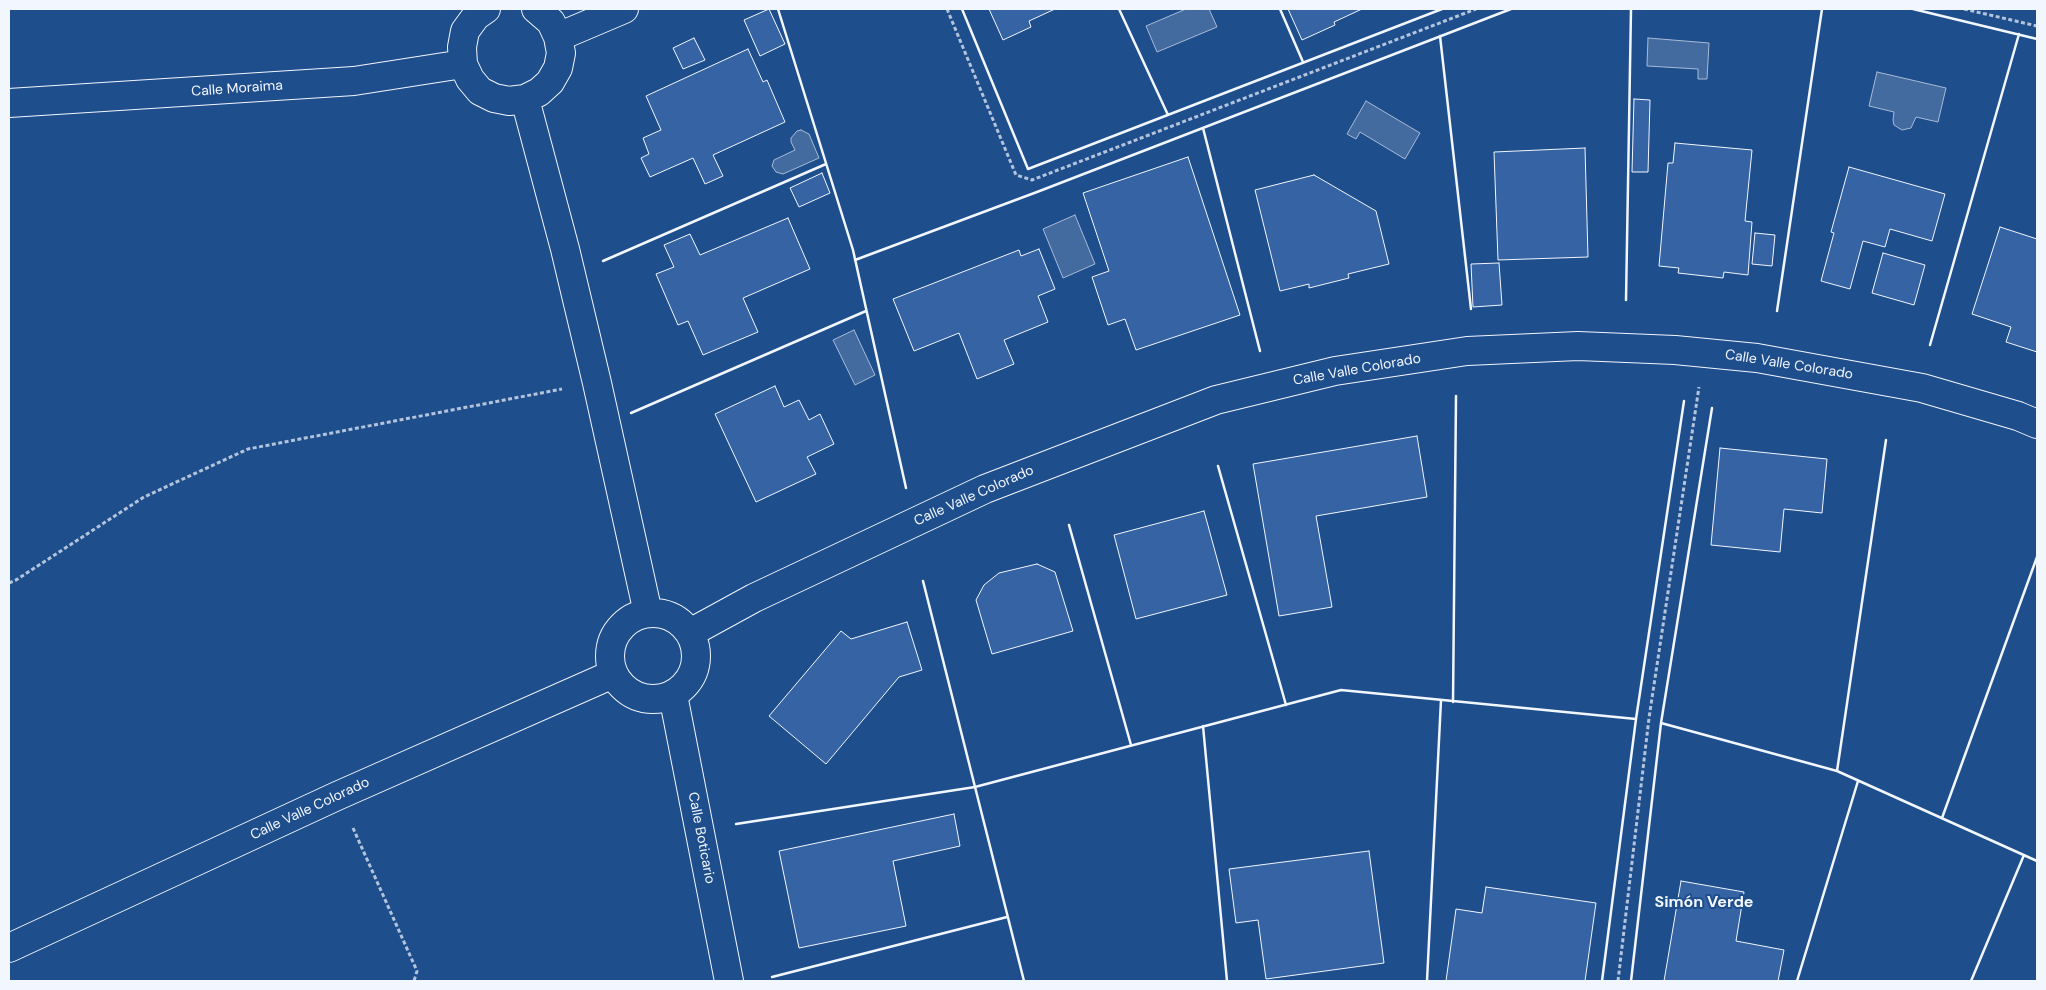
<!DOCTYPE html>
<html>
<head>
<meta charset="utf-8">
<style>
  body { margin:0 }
  #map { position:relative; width:2046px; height:990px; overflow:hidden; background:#1f4e8c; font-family:"DM Sans",sans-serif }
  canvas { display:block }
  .frame { position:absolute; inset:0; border:10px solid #f2f6ff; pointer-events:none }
</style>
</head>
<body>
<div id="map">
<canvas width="2046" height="990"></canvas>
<div class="frame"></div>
</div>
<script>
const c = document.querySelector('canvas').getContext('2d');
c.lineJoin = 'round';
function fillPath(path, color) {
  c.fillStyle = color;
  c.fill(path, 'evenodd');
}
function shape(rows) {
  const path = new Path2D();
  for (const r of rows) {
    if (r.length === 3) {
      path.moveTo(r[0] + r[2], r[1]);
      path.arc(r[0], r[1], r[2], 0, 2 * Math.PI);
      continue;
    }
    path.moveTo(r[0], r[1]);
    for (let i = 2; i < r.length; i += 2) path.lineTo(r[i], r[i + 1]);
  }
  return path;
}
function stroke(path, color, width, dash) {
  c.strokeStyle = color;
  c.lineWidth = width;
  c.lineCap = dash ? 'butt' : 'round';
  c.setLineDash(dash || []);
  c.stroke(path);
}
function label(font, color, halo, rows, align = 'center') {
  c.font = font + ' "DM Sans",sans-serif';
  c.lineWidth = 4;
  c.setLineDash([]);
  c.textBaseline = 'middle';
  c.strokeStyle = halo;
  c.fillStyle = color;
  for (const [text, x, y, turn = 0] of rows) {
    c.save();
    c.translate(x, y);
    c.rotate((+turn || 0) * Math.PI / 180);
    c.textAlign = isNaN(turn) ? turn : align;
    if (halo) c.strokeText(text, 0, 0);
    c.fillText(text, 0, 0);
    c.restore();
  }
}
const water = shape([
  [1186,9,1209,9,1217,27,1157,52,1146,26,1186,9],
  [1648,38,1709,43,1707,79,1698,79,1698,69,1647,66,1648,38],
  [1877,72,1946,88,1938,122,1916,117,1911,128,1902,130,1894,125,1893,120,1894,112,1869,106,1877,72],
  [1366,101,1420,133,1405,159,1360,132,1356,139,1347,134,1366,101],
  [801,130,809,134,819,158,783,174,776,172,772,166,774,160,795,150,791,142,791,138,797,131,801,130],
  [1075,215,1095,264,1063,278,1043,229,1075,215],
  [854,330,875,375,855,385,833,340,854,330]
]);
const building = shape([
  [769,9,785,44,760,56,744,20,769,9],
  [989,9,1055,9,1029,21,1031,27,1003,40,989,9],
  [1288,9,1362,9,1334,22,1335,25,1302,40,1288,9],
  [694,38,705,60,683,69,673,48,694,38],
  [748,49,763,82,767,80,785,122,713,155,723,176,705,184,693,158,650,177,641,158,649,154,643,138,661,130,646,96,748,49],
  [1634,99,1650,100,1648,172,1632,172,1634,99],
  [1675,143,1752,150,1745,221,1752,222,1748,275,1724,272,1723,278,1678,273,1679,268,1659,266,1668,163,1673,163,1675,143],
  [1585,148,1588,257,1498,260,1494,152,1585,148],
  [1188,157,1240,315,1136,350,1125,319,1108,325,1092,277,1109,271,1083,193,1188,157],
  [1849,167,1945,194,1932,241,1890,229,1885,247,1863,241,1850,289,1821,281,1834,233,1831,232,1849,167],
  [822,173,830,193,799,207,790,188,822,173],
  [1314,175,1376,211,1389,264,1348,274,1349,278,1309,288,1309,284,1280,291,1255,190,1314,175],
  [788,218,810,269,743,298,758,332,703,355,688,321,678,325,656,274,674,267,664,245,690,234,700,255,788,218],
  [2000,227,2037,239,2037,352,2006,342,2011,327,1972,314,2000,227],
  [1755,233,1775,235,1772,266,1752,264,1755,233],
  [1039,249,1055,289,1038,296,1048,322,1004,340,1014,364,977,379,959,333,914,351,893,299,1019,250,1021,256,1039,249],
  [1883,253,1925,265,1914,305,1872,293,1883,253],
  [1499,263,1502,305,1473,307,1471,264,1499,263],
  [775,386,784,407,799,400,809,420,820,414,834,444,807,457,816,474,756,502,715,414,775,386],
  [1417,436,1427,497,1316,516,1332,607,1279,616,1253,464,1417,436],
  [1720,448,1827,459,1822,513,1784,509,1780,552,1711,545,1720,448],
  [1204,511,1227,595,1136,619,1114,535,1204,511],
  [1037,564,1055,572,1073,631,992,654,976,600,984,585,999,573,1037,564],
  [907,622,922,670,899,677,826,764,769,716,841,631,851,639,907,622],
  [954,814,960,846,893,861,906,926,799,948,779,851,954,814],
  [1369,851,1384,963,1266,979,1258,920,1236,923,1229,869,1369,851],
  [1681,881,1744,892,1736,941,1784,950,1778,981,1664,981,1681,881],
  [1486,887,1596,903,1585,981,1446,981,1456,909,1482,913,1486,887]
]);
const path = shape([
  [947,9,1016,175,1032,180,1476,9],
  [1964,9,2037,26],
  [9,583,16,580,144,497,248,449,562,389],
  [353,828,417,971,414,981],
  [1618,981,1649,718,1699,387]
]);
const street = shape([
  [486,9,476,16,465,31,462,47,463,64,470,79,480,91,494,98,509,101,525,99,539,92,550,82,558,68,561,53,558,37,551,22,536,9],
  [558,37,624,9],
  [525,99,565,249,597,383,648,613],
  [9,103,354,81,463,64],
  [653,656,43],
  [690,633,754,598,985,489,1216,400,1335,371,1467,351,1578,346,1675,350,1757,358,1922,388,2018,416,2037,424],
  [673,695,729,981],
  [9,948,337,796,613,674]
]);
const wall = shape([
  [778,9,853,250,906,488],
  [962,9,1028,169,1442,9],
  [1119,9,1168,115],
  [1280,9,1303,62],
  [1913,9,2037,39],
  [1440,36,1471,309],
  [1203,128,1260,351],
  [855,260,1037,192,1511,9],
  [603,261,826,164],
  [1626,300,1631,9],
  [1777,311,1822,9],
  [1930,345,2019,34],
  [631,413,866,311],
  [1218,466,1286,705],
  [1069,525,1131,745],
  [923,581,1024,981],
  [1453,702,1456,396],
  [1661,723,1837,771,2037,861],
  [1203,726,1227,981],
  [1837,771,1886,440],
  [1942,818,2037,557],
  [736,824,975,787,1341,690,1636,719],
  [772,977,1007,917],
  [1427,981,1441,700],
  [1602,981,1636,719,1684,401],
  [1631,981,1661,723,1712,408],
  [1797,981,1858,781],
  [1971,981,2024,855]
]);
const streetNames = [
  ["Calle Moraima",237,89,-4],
  ["Calle Valle Colorado",1789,365,9],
  ["Calle Valle Colorado",1357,370,-10],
  ["Calle Valle Colorado",974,496,-24],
  ["Calle Valle Colorado",310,809,-25],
  ["Calle Boticario",701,838,79]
];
const quarterNames = [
  ["Simón Verde",1704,903]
];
fillPath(water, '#446ba0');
stroke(water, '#a8bbd7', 1);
fillPath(building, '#3563a3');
stroke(building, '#f2f6ff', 1);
stroke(street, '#f2f6ff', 30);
stroke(path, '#b3c4dc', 3, [4, 2.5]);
stroke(street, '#1f4e8c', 28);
stroke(wall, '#f2f6ff', 2.5);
label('14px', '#f2f6ff', '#1f4e8c', streetNames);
label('bold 16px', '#f2f6ff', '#1f4e8c', quarterNames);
</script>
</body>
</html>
